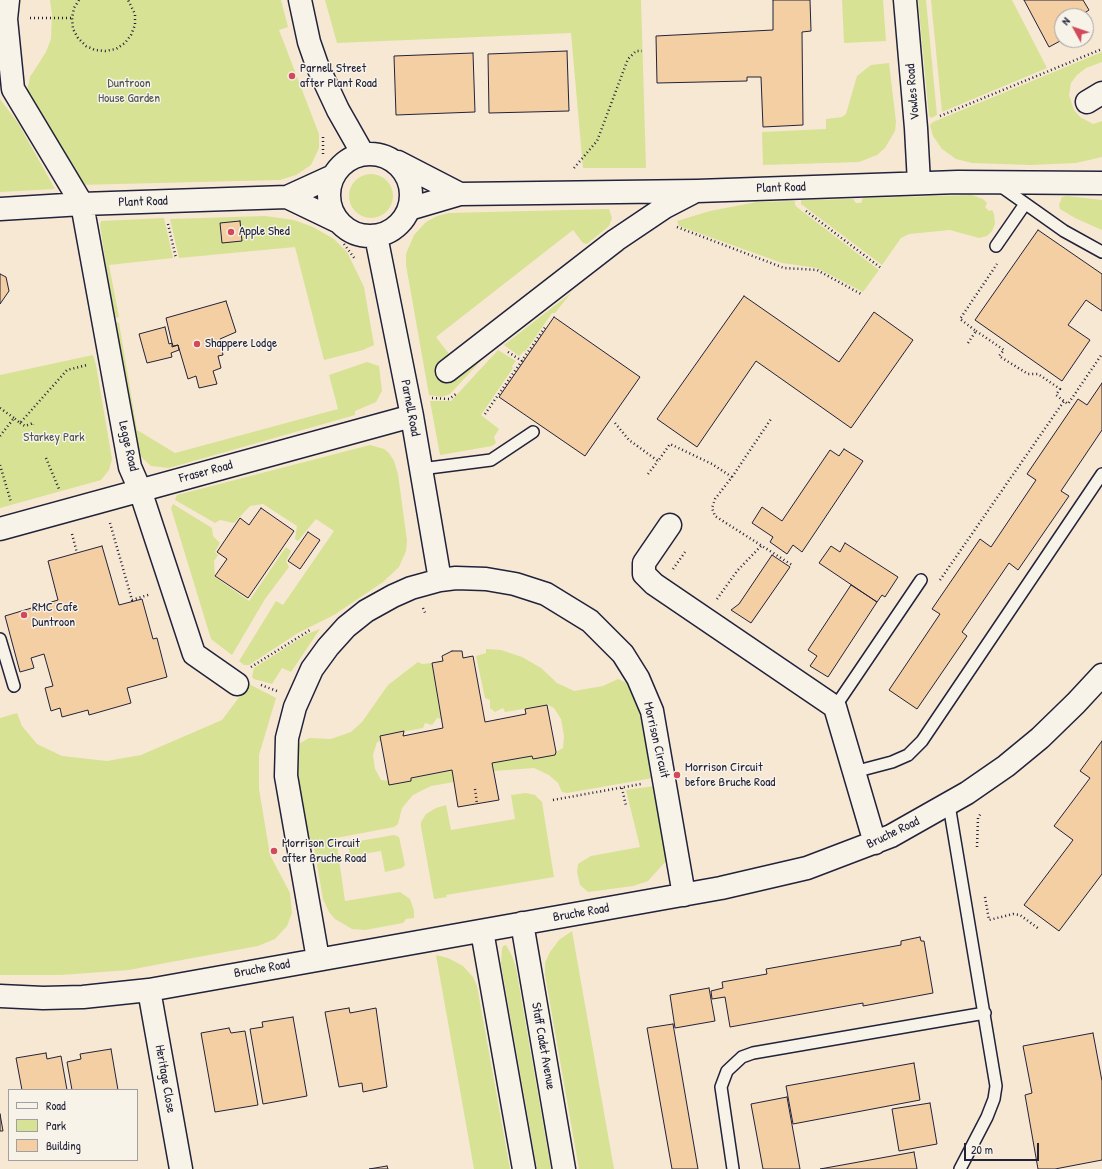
<!DOCTYPE html>
<html>
<head>
<meta charset="utf-8">
<style>
  body { margin:0 }
  #map { position:relative; width:1102px; height:1169px; overflow:hidden; background:#f6e8d3; font-family:"Patrick Hand",sans-serif }
  canvas { display:block }
  .legend { position:absolute; left:8px; top:1089px; width:130px; height:72px; box-sizing:border-box; background:#f7f3e8; border:1px solid #a29fa3; margin:0; padding:5px 7px; list-style:none; font-size:12px; color:#22223b }
  .legend li { display:flex; align-items:center; gap:8px; height:20px }
  .legend b { width:20px; border:1px solid #a29fa3 }
  .north { position:absolute; left:1054px; top:8px; width:40px; height:40px; box-sizing:border-box; background:#f7f3e8; border:1px solid #a29fa3; border-radius:50%; rotate:310deg; font-size:11px; font-weight:700; line-height:16px; text-align:center; color:#22223b }
  .north::after { content:''; display:block; margin:auto; width:14px; height:18px; background:#d1495b; clip-path:polygon(50% 0,100% 100%,50% 72%,0 100%) }
  .scale { position:absolute; left:964px; top:1143px; width:75px; height:18px; box-sizing:border-box; border:2px solid #22223b; border-top:0; padding-left:5px; font-size:12px; line-height:14px; white-space:nowrap; color:#22223b; -webkit-text-stroke:3px #f7f3e8; paint-order:stroke }
</style>
</head>
<body>
<div id="map">
<canvas width="1102" height="1169"></canvas>
<ul class="legend">
<li><b style="height:5px;background:#f7f3e8"></b>Road</li>
<li><b style="height:11px;background:#d7e295"></b>Park</li>
<li><b style="height:11px;background:#f3cfa3"></b>Building</li>
</ul>
<div class="north">N</div>
<div class="scale">20 m</div>
</div>
<script>
const c = document.querySelector('canvas').getContext('2d');
c.lineJoin = 'round';
function fillPath(path, color) {
  c.fillStyle = color;
  c.fill(path, 'evenodd');
}
function shape(rows) {
  const path = new Path2D();
  for (const r of rows) {
    if (r.length === 3) {
      path.moveTo(r[0] + r[2], r[1]);
      path.arc(r[0], r[1], r[2], 0, 2 * Math.PI);
      continue;
    }
    path.moveTo(r[0], r[1]);
    for (let i = 2; i < r.length; i += 2) path.lineTo(r[i], r[i + 1]);
  }
  return path;
}
function stroke(path, color, width, dash) {
  c.strokeStyle = color;
  c.lineWidth = width;
  c.lineCap = dash ? 'butt' : 'round';
  c.setLineDash(dash || []);
  c.stroke(path);
}
function label(font, color, halo, rows, align = 'center') {
  c.font = font + ' "Patrick Hand",sans-serif';
  c.lineWidth = 3;
  c.setLineDash([]);
  c.textBaseline = 'middle';
  c.strokeStyle = halo;
  c.fillStyle = color;
  for (const [text, x, y, turn = 0] of rows) {
    c.save();
    c.translate(x, y);
    c.rotate((+turn || 0) * Math.PI / 180);
    c.textAlign = isNaN(turn) ? turn : align;
    if (halo) c.strokeText(text, 0, 0);
    c.fillText(text, 0, 0);
    c.restore();
  }
}
const green = shape([
  [50,0,281,0,288,27,279,30,319,134,319,148,311,165,296,175,280,180,77,185,27,91,30,77,46,52,51,39,52,15],
  [325,0,641,0,646,168,583,168,571,33,337,43],
  [842,0,883,0,886,41,844,43],
  [918,0,926,0,937,115,931,118,929,116],
  [931,0,1012,0,1047,68,942,112],
  [1102,52,1102,62,1086,68,1077,75,1071,83,1069,95,1074,110,1080,117,1093,124,1102,121,1102,157,1076,163,1031,165,972,163,956,159,942,149,933,136,930,125,933,122],
  [889,63,896,122,895,131,885,148,877,155,859,162,763,165,762,132,826,129,826,119,842,117,846,114,857,76,871,65],
  [0,99,18,123,55,189,0,192],
  [371,196,22],
  [972,195,983,199,987,203,985,207,989,211,992,210,994,214,995,224,992,231,987,236,979,238,950,230,909,234,901,238,882,265,801,204,801,200,853,199,856,203,861,203,863,198],
  [1067,196,1102,200,1102,230,1075,218,1060,209,1059,205,1062,197],
  [795,201,795,205,798,208,879,270,863,292,817,268,782,263,679,226,677,221,710,211,757,202],
  [609,209,612,218,609,226,587,244,583,243,573,230,436,337,449,354,439,361,451,378,487,354,450,394,442,397,429,395,406,265,406,254,414,235,426,222,437,216,449,213],
  [265,216,294,220,313,227,334,239,347,252,364,287,374,345,363,350,324,360,295,247,179,258,170,219],
  [164,218,173,258,109,265,119,317,115,318,106,266,100,225,101,221],
  [571,293,555,313,552,313,525,352,524,351,519,356,504,345],
  [116,322,119,323,137,430,175,453,338,409,329,375,367,362,379,366,382,391,376,402,355,411,355,415,169,468,151,466,139,455,137,449],
  [498,350,516,361,512,366,513,368,481,415,499,429,494,437,496,443,492,446,440,455,430,401,451,401],
  [93,355,96,365,112,459,109,470,101,480,0,508,0,375],
  [370,445,384,449,389,453,394,461,398,474,407,541,406,551,399,567,383,582,334,615,298,633,249,665,244,665,239,661,276,601,283,605,334,531,316,519,298,541,295,539,297,526,263,504,250,506,234,523,220,520,215,523,175,500,177,495],
  [173,504,212,528,213,536,220,543,215,552,218,555,214,561,215,577,249,601,286,547,291,551,286,561,289,567,265,599,232,655,211,639,171,508],
  [320,629,291,672,282,668,272,684,254,679,252,677,254,668,307,634],
  [486,649,501,650,522,657,541,668,557,683,574,691,603,686,618,679,631,685,637,699,653,778,567,793,562,792,558,783,549,775,534,768,494,771,492,763,532,756,533,759,556,752,563,748,564,736,561,719,554,708,548,705,505,712,503,708,495,712,490,708,490,700,485,698,476,656,486,653],
  [418,662,422,664,432,663,441,719,437,718,432,725,425,723,423,728,381,736,381,741,377,742,373,755,375,769,381,780,389,781,389,785,411,781,411,778,452,770,454,782,431,786,413,795,402,808,398,824,394,827,336,838,345,901,400,892,410,899,414,911,414,918,406,919,403,923,365,930,352,929,335,919,329,912,323,899,313,842,307,842,296,781,297,745,309,738,331,739,351,732,362,722,388,685],
  [249,684,276,698,259,755,259,789,270,855,290,893,292,913,287,926,275,939,258,946,160,964,129,970,61,975,0,975,0,718,17,713,22,726,37,744,62,756,107,761,141,755,222,720],
  [655,786,666,861,648,881,633,886,588,892,580,885,577,872,578,864,591,856,640,847,626,790],
  [526,793,535,795,542,802,554,877,446,895,447,897,434,899,421,827,421,822,426,814,436,808,446,805,451,830,515,819,511,795],
  [394,835,399,837,405,865,402,868,385,872,381,851,350,856,348,843],
  [572,931,614,1169,579,1169,545,975,545,963,550,952,559,940],
  [506,945,512,956,516,968,551,1169,537,1169,501,964,502,949,503,946],
  [436,955,448,958,463,966,473,977,477,986,510,1169,474,1169]
]);
const building = shape([
  [773,0,810,0,811,31,802,32,803,125,763,127,761,77,747,77,747,81,657,83,656,36,773,30,773,0],
  [1024,0,1083,0,1089,10,1083,14,1084,16,1062,16,1062,40,1049,47,1024,0],
  [567,51,569,111,489,113,488,54,567,51],
  [473,53,475,112,396,115,394,56,473,53],
  [240,221,242,241,222,243,220,223,240,221],
  [1038,230,1102,274,1102,311,1086,300,1068,325,1090,340,1062,381,975,320,1038,230],
  [0,274,6,277,9,291,0,304,0,274],
  [744,296,839,362,874,312,913,340,851,428,756,361,697,447,657,419,744,296],
  [226,301,236,332,220,339,223,355,218,356,221,368,213,371,217,384,199,388,196,376,188,379,178,345,173,346,172,343,166,318,226,301],
  [554,317,640,377,585,456,499,397,554,317],
  [165,327,169,344,172,343,172,347,178,345,179,350,171,353,172,357,147,363,139,334,165,327],
  [1102,383,1102,430,1061,491,1069,496,1018,570,1009,563,962,632,967,636,917,709,889,690,940,614,932,609,980,539,991,547,1036,480,1027,474,1078,399,1087,405,1102,383],
  [844,449,863,461,802,552,793,545,787,554,770,542,773,537,752,523,762,507,782,521,830,450,839,456,844,449],
  [261,508,294,531,248,598,215,576,227,559,217,552,240,518,249,525,261,508],
  [308,532,320,540,300,569,288,561,308,532],
  [845,543,898,577,885,597,882,595,877,602,819,563,831,546,840,552,845,543],
  [102,546,119,605,142,599,153,639,157,638,167,677,127,688,131,703,89,715,88,710,62,717,60,708,51,711,45,688,53,686,44,654,31,658,34,668,20,672,5,616,58,600,48,561,102,546],
  [772,555,790,567,751,623,731,610,739,604,772,555],
  [851,585,877,602,828,677,810,666,817,656,808,650,851,585],
  [452,651,462,651,463,658,473,656,485,722,526,714,525,709,547,705,556,752,555,755,533,759,532,756,492,763,499,800,458,807,452,770,411,778,411,781,389,785,380,736,404,731,403,736,443,728,432,663,443,661,442,656,452,651],
  [1102,741,1102,874,1059,931,1024,905,1073,840,1054,826,1090,778,1080,771,1102,741],
  [920,937,921,941,924,941,933,993,863,1006,863,1003,730,1027,725,997,712,999,711,991,723,988,722,982,767,974,766,969,901,945,901,941,920,937],
  [709,988,715,1021,675,1028,670,995,709,988],
  [349,1008,350,1013,376,1008,387,1087,363,1092,362,1083,339,1087,325,1012,349,1008],
  [293,1017,307,1096,263,1104,250,1029,263,1027,262,1022,293,1017],
  [673,1024,698,1169,672,1169,647,1028,673,1024],
  [229,1028,231,1033,245,1031,258,1105,215,1112,201,1033,229,1028],
  [1093,1033,1102,1081,1102,1160,1055,1169,1038,1169,1025,1095,1032,1093,1023,1046,1093,1033],
  [111,1049,118,1090,72,1090,67,1062,81,1059,80,1054,111,1049],
  [46,1053,47,1059,61,1056,67,1090,22,1090,16,1058,46,1053],
  [914,1063,920,1100,793,1124,786,1086,914,1063],
  [787,1097,800,1169,763,1169,751,1104,787,1097],
  [930,1103,937,1144,899,1151,892,1109,930,1103],
  [0,1114,3,1131,0,1131,0,1114],
  [914,1152,917,1169,820,1169,914,1152],
  [387,1166,388,1169,369,1169,387,1166]
]);
const path = shape([
  [79,0,74,8,72,18,73,29,78,38,86,46,95,50,105,51,116,49,125,43,131,35,135,25,135,14,128,0],
  [30,18,72,18],
  [940,116,1102,49],
  [323,154,323,136],
  [574,168,597,141,628,59,636,51,642,51],
  [806,211,881,268],
  [168,224,176,258],
  [677,227,784,268,817,270,861,294],
  [344,244,355,259],
  [976,331,1004,350,999,356,1028,374,1038,374,1060,389,1056,395,1068,404,1102,354],
  [968,343,976,331,960,319,997,264],
  [508,352,522,361],
  [432,398,449,399,456,394],
  [0,408,14,418],
  [485,414,546,326],
  [20,423,25,426,33,423,33,425],
  [615,423,629,440,658,461,670,444,712,464,732,477,715,499,712,508,715,516,792,565],
  [0,436,14,418,20,423,67,370,87,365],
  [46,458,59,489],
  [0,465,11,502],
  [648,474,658,461],
  [732,477,771,419],
  [110,523,132,600,151,594],
  [72,534,77,553],
  [673,569,685,552],
  [940,580,1064,401],
  [717,599,737,571,761,546],
  [423,608,426,615],
  [251,667,310,630],
  [261,685,277,691],
  [622,788,626,806],
  [475,789,477,804],
  [553,800,641,784],
  [977,847,978,818,981,813],
  [985,897,989,920,1013,914,1020,915,1039,929]
]);
const service = shape([
  [999,185,1064,231,1102,252],
  [996,246,1025,204],
  [421,469,491,460,533,432],
  [0,639,14,686],
  [835,707,921,580],
  [854,772,892,762,908,755,922,741,1102,474],
  [949,805,996,1086,994,1099,987,1117,960,1169],
  [733,1169,721,1087,727,1071,742,1057,753,1053,985,1013]
]);
const minor = shape([
  [8,0,6,19,13,89,82,204,130,467,140,490,194,654,237,684],
  [300,0,309,42,317,65,338,110,363,154],
  [905,0,916,128,919,183],
  [1087,102,1102,93],
  [370,195,41],
  [398,162,460,194],
  [287,197,337,221],
  [0,209,82,204,287,197,333,176],
  [409,209,460,194,697,191,958,182,1102,183],
  [376,236,412,416,440,580],
  [447,371,616,240,665,207,692,193],
  [670,525,644,563,644,574,654,584,835,707,875,843],
  [0,529,412,416],
  [522,923,564,1169],
  [482,931,524,1169],
  [318,959,286,776,287,738,295,707,312,669,328,647,346,627,366,611,393,596,411,588,440,580,456,578,486,579,515,584,546,594,590,621,623,654,638,678,652,711,684,895],
  [149,990,181,1169],
  [0,996,43,998,83,997,149,990,721,888,807,868,891,836,967,793,1006,766,1040,738,1076,703,1102,675]
]);
const markers = [
  [292,76,4,"#d1495b"],
  [231,232,4,"#d1495b"],
  [197,344,4,"#d1495b"],
  [24,615,4,"#d1495b"],
  [677,775,4,"#d1495b"],
  [274,851,4,"#d1495b"]
];
const poiNames = [
  ["Parnell Street",300,69],
  ["after Plant Road",300,84],
  ["Apple Shed",239,232],
  ["Shappere Lodge",205,344],
  ["RMC Cafe",32,608],
  ["Duntroon",32,623],
  ["Morrison Circuit",685,768],
  ["before Bruche Road",685,783],
  ["Morrison Circuit",282,844],
  ["after Bruche Road",282,859]
];
const parkNames = [
  ["Duntroon",129,84],
  ["House Garden",129,99],
  ["Starkey Park",54,438]
];
const streetNames = [
  ["Vowles Road",913,92,-95],
  ["Plant Road",781,188,-2],
  ["Plant Road",143,202,-2],
  ["Parnell Road",410,408,79],
  ["Legge Road",128,446,77],
  ["Fraser Road",206,472,-15],
  ["Morrison Circuit",656,740,77],
  ["Bruche Road",893,833,-26],
  ["Bruche Road",581,913,-10],
  ["Bruche Road",262,969,-10],
  ["Staff Cadet Avenue",543,1046,80],
  ["Heritage Close",165,1079,80]
];
fillPath(green, '#d7e295');
fillPath(building, '#f3cfa3');
stroke(building, '#22223b', 1);
stroke(service, '#22223b', 14);
stroke(minor, '#22223b', 25);
stroke(path, '#22223b', 2.5, [1, 3]);
stroke(service, '#f7f3e8', 11);
stroke(minor, '#f7f3e8', 22);
for (const [x, y, r, color] of markers) {
  const dot = new Path2D();
  dot.arc(x, y, r, 0, 2 * Math.PI);
  c.fillStyle = color;
  c.fill(dot);
  stroke(dot, '#f7f3e8', 1.5);
}
label('13px', '#22223b', '#f7f3e8', poiNames, 'left');
label('13px', '#4f5252', '#f7f3e8', parkNames);
label('13px', '#22223b', '#f7f3e8', streetNames);
</script>
</body>
</html>
